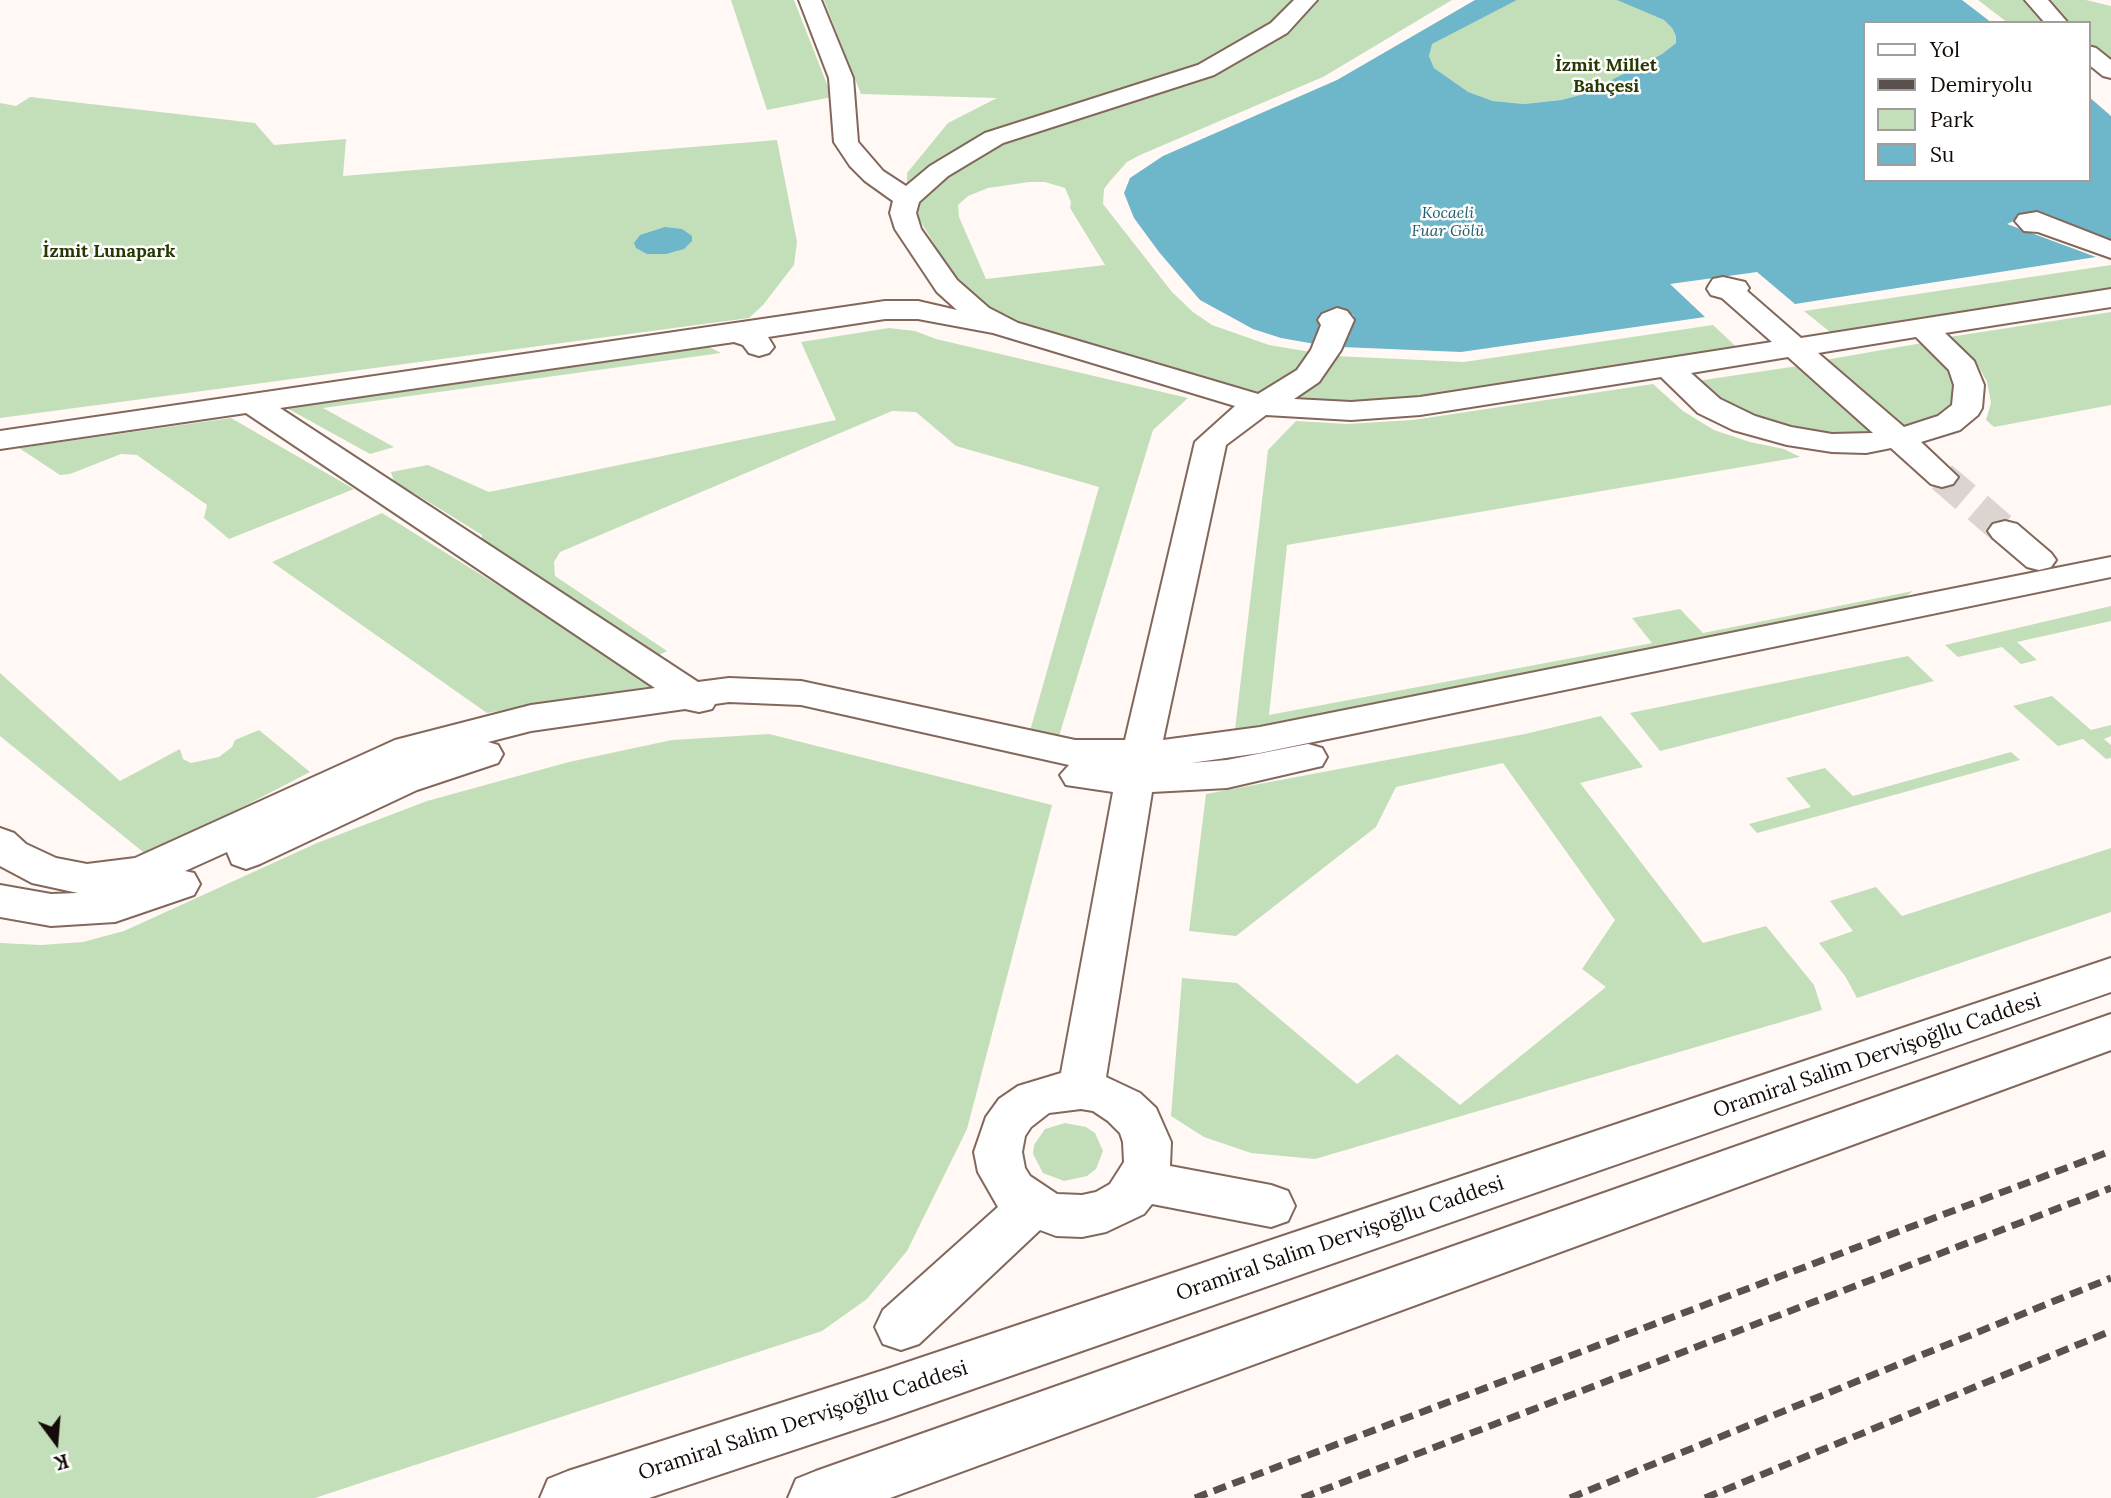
<!DOCTYPE html>
<html>
<head>
<meta charset="utf-8">
<style>
  body { margin:0 }
  #map { position:relative; width:2111px; height:1498px; overflow:hidden; background:#fff8f5; font-family:Lora,serif }
  canvas { display:block }
  .legend { position:absolute; left:1863px; top:21px; width:228px; height:161px; box-sizing:border-box; background:#fff; border:2px solid #a19d9c; margin:0; padding:9px 12px; list-style:none; font-size:21px; color:#150b07 }
  .legend li { display:flex; align-items:center; gap:14px; height:35px }
  .legend b { width:35px; border:2px solid #a19d9c }
  .north { position:absolute; left:21px; top:1407px; width:70px; height:70px; -webkit-text-stroke:5px #fff; paint-order:stroke; rotate:164deg; font-size:19px; font-weight:700; line-height:28px; text-align:center; color:#150b07 }
  .north::after { content:''; display:block; margin:auto; width:24px; height:32px; background:#150b07; clip-path:polygon(50% 0,100% 100%,50% 72%,0 100%) }
</style>
</head>
<body>
<div id="map">
<canvas width="2111" height="1498"></canvas>
<ul class="legend">
<li><b style="height:9px;background:#fff"></b>Yol</li>
<li><b style="height:9px;background:#5a514e"></b>Demiryolu</li>
<li><b style="height:19px;background:#c3dfba"></b>Park</li>
<li><b style="height:19px;background:#6eb6c9"></b>Su</li>
</ul>
<div class="north">K</div>
</div>
<script>
const c = document.querySelector('canvas').getContext('2d');
c.lineJoin = 'round';
function fillPath(path, color) {
  c.fillStyle = color;
  c.fill(path, 'evenodd');
}
function shape(rows) {
  const path = new Path2D();
  for (const r of rows) {
    path.moveTo(r[0], r[1]);
    for (let i = 2; i < r.length; i += 2) path.lineTo(r[i], r[i + 1]);
  }
  return path;
}
function stroke(path, color, width, dash) {
  c.strokeStyle = color;
  c.lineWidth = width;
  c.lineCap = dash ? 'butt' : 'round';
  c.setLineDash(dash || []);
  c.stroke(path);
}
function label(font, color, halo, rows, align = 'center') {
  c.font = font + ' Lora,serif';
  c.lineWidth = 5;
  c.setLineDash([]);
  c.textBaseline = 'middle';
  c.strokeStyle = halo;
  c.fillStyle = color;
  for (const [text, x, y, turn = 0] of rows) {
    c.save();
    c.translate(x, y);
    c.rotate((+turn || 0) * Math.PI / 180);
    c.textAlign = isNaN(turn) ? turn : align;
    if (halo) c.strokeText(text, 0, 0);
    c.fillText(text, 0, 0);
    c.restore();
  }
}
const green = shape([
  [731,0,794,0,832,97,767,110],
  [824,0,1452,0,1323,77,1140,155,1127,162,1110,181,1104,189,1103,204,1172,292,1193,312,1212,325,1269,345,1335,356,1464,362,1713,325,1745,355,1420,406,1271,400,1020,325,989,311,957,282,907,199,907,173,948,123,997,98,861,94],
  [1029,182,1045,182,1065,188,1071,202,1070,208,1105,265,986,279,959,217,958,205,968,196,988,188],
  [1517,0,1618,0,1664,20,1672,28,1676,36,1676,43,1662,54,1584,94,1561,100,1524,104,1493,101,1467,92,1434,68,1429,56,1431,44],
  [1978,0,2027,0,2049,23,2008,23],
  [2044,0,2086,0,2111,6,2111,66,2088,46,2088,23,2065,23],
  [30,97,255,123,274,145,346,139,343,176,777,140,797,242,794,265,763,305,749,318,0,418,0,103,16,106],
  [2111,265,2111,298,1840,340,1804,311],
  [2111,312,2111,405,1994,427,1986,420,1991,403,1987,382,1979,367,1943,338],
  [889,328,915,331,936,339,1188,398,1153,430,1059,736,1030,731,1099,487,956,446,916,412,892,411,560,552,554,562,555,576,667,651,655,657,482,547,482,535,414,493,397,491,391,472,428,465,489,492,836,420,801,342],
  [1928,342,1955,368,1958,398,1946,411,1924,421,1897,428,1819,361],
  [705,345,721,353,323,408,394,447,370,454,283,406],
  [1798,366,1873,431,1845,435,1808,432,1738,416,1690,382],
  [1653,384,1683,411,1714,430,1750,442,1784,449,1800,457,1287,545,1269,715,1652,643,1632,618,1680,609,1703,633,1913,591,1890,608,1234,738,1268,450,1296,421,1347,424,1413,420],
  [231,418,354,489,229,539,204,518,207,505,137,455,121,454,70,474,60,475,19,448],
  [382,513,658,685,487,713,272,562],
  [2111,606,2111,621,2017,642,2037,660,2021,664,2002,647,1958,657,1945,645],
  [1908,656,1934,681,1660,751,1630,713],
  [0,673,120,781,180,749,183,759,191,763,219,757,232,747,235,740,259,730,310,772,148,856,0,736],
  [2052,696,2091,730,2111,725,2111,736,2104,739,2111,745,2111,758,2106,759,2083,739,2058,746,2013,706],
  [1601,716,1643,767,1580,783,1703,943,1766,926,1814,985,1822,1010,1315,1159,1251,1153,1204,1137,1171,1116,1182,978,1237,983,1357,1084,1397,1054,1460,1105,1606,987,1582,969,1615,920,1503,763,1396,787,1376,827,1236,936,1189,931,1206,794,1525,734],
  [769,734,1052,805,967,1129,907,1251,867,1299,822,1331,315,1498,0,1498,0,943,41,945,83,942,124,931,317,843,427,801,569,762,672,740],
  [2011,752,2020,760,1757,833,1749,824,1811,807,1786,778,1825,768,1853,796],
  [2111,848,2111,912,1857,998,1845,976,1819,943,1853,931,1830,901,1876,887,1902,916],
  [1065,1123,1086,1127,1095,1133,1103,1151,1096,1169,1087,1176,1064,1181,1043,1173,1033,1154,1034,1145,1045,1129]
]);
const water = shape([
  [1475,0,1517,0,1432,44,1429,56,1434,68,1468,92,1493,101,1524,104,1561,100,1584,94,1662,54,1676,43,1676,36,1672,28,1664,20,1617,0,1962,0,1992,23,1864,23,1864,180,2088,180,2088,96,2111,116,2111,242,2034,212,2007,224,2096,257,1795,304,1757,272,1670,284,1705,317,1461,352,1342,347,1354,315,1327,311,1315,344,1281,338,1253,329,1200,300,1159,252,1134,218,1124,193,1130,178,1163,156,1337,80],
  [665,227,682,229,692,236,692,241,684,249,666,254,647,254,636,248,634,243,640,235]
]);
const minorTunnel = shape([
  [1942,477,2005,531]
]);
const minor = shape([
  [799,0,821,0,853,78,858,142,883,171,906,186,930,166,985,133,1198,65,1271,23,1294,0,1317,0,1287,33,1214,75,1003,143,948,176,919,202,916,213,921,229,957,280,989,308,1018,323,1258,394,1297,370,1311,350,1321,325,1318,320,1322,314,1337,308,1347,311,1354,320,1341,350,1319,382,1294,399,1351,402,1420,397,1772,342,1722,298,1711,295,1707,289,1709,285,1713,279,1723,277,1745,282,1749,288,1747,291,1801,338,2111,289,2111,307,1945,333,1974,361,1984,385,1982,408,1978,415,1960,430,1921,442,1958,477,1953,484,1942,487,1931,484,1891,448,1866,453,1832,452,1787,445,1733,430,1698,413,1661,377,1420,415,1351,420,1266,415,1226,445,1163,740,1260,727,2111,557,2111,577,1260,753,1191,763,1227,760,1308,744,1322,748,1327,757,1322,766,1227,788,1152,792,1106,1077,1140,1093,1156,1108,1171,1142,1170,1166,1271,1185,1288,1191,1295,1206,1288,1221,1271,1227,1152,1204,1144,1214,1106,1232,1082,1237,1056,1236,1040,1230,919,1344,901,1350,883,1344,875,1327,883,1310,998,1207,978,1172,974,1152,986,1117,999,1099,1018,1086,1061,1073,1113,792,1066,785,1060,775,1069,765,801,705,729,702,715,704,712,709,699,712,685,709,531,731,488,742,498,745,503,754,498,763,417,790,260,864,246,869,232,864,227,852,185,871,194,873,200,884,194,895,115,922,51,926,0,917,0,885,51,894,78,893,32,883,0,866,0,828,14,833,26,844,56,858,87,864,135,858,395,740,531,705,655,688,246,413,0,449,0,431,885,301,918,301,957,310,937,292,895,229,890,213,893,201,865,181,850,166,834,142,829,78,799,0],
  [885,319,918,319,993,333,1235,406,1195,442,1125,740,1075,740,801,681,729,678,698,682,280,408,734,342,743,345,749,353,759,356,769,353,774,347,768,337,885,319],
  [1916,337,1949,370,1954,385,1952,405,1938,416,1904,427,1818,353,1916,337],
  [1788,357,1873,433,1832,434,1791,427,1755,416,1720,399,1691,373,1788,357],
  [1081,1109,1093,1111,1108,1121,1120,1133,1123,1142,1124,1162,1110,1184,1096,1192,1082,1195,1057,1194,1030,1176,1025,1168,1022,1152,1025,1136,1031,1127,1049,1113,1081,1109],
  [2025,0,2048,0,2068,23,2045,23,2025,0],
  [2088,46,2096,48,2111,60,2111,78,2103,76,2088,64,2088,46],
  [2037,212,2111,241,2111,258,2038,232,2024,231,2015,221,2019,215,2037,212],
  [2005,521,2017,524,2051,553,2056,560,2051,567,2039,570,2027,567,1993,538,1988,531,1993,524,2005,521]
]);
const major = shape([
  [2111,958,2111,992,884,1420,649,1498,540,1498,548,1479,568,1471,884,1370,2111,958],
  [2111,1014,2111,1050,890,1498,788,1498,796,1479,816,1471,2111,1014]
]);
const rail = shape([
  [1195,1498,2111,1151],
  [1302,1498,2111,1188],
  [1570,1498,2111,1278],
  [1705,1498,2111,1331]
]);
const farWaternames = [
  ["Kocaeli",1448,213],
  ["Fuar Gölü",1448,231]
];
const farQuarternames = [
  ["İzmit Millet",1606,66],
  ["Bahçesi",1606,87],
  ["İzmit Lunapark",109,252]
];
const nearStreetnames = [
  ["Oramiral Salim Dervişoğllu Caddesi",1877,1056,-19],
  ["Oramiral Salim Dervişoğllu Caddesi",1340,1239,-19],
  ["Oramiral Salim Dervişoğllu Caddesi",803,1421,-18]
];
fillPath(green, '#c3dfba');
fillPath(water, '#6eb6c9');
stroke(minorTunnel, '#dcd4d1', 31, [31, 16]);
stroke(minor, '#82675b', 4);
stroke(major, '#82675b', 4);
fillPath(minor, '#fff');
fillPath(major, '#fff');
stroke(rail, '#5a514e', 7, [13, 7]);
label('italic 16px', '#235d6c', '#fff', farWaternames);
label('bold 18px', '#273800', '#fff', farQuarternames);
label('21px', '#150b07', '#fff', nearStreetnames);
</script>
</body>
</html>
